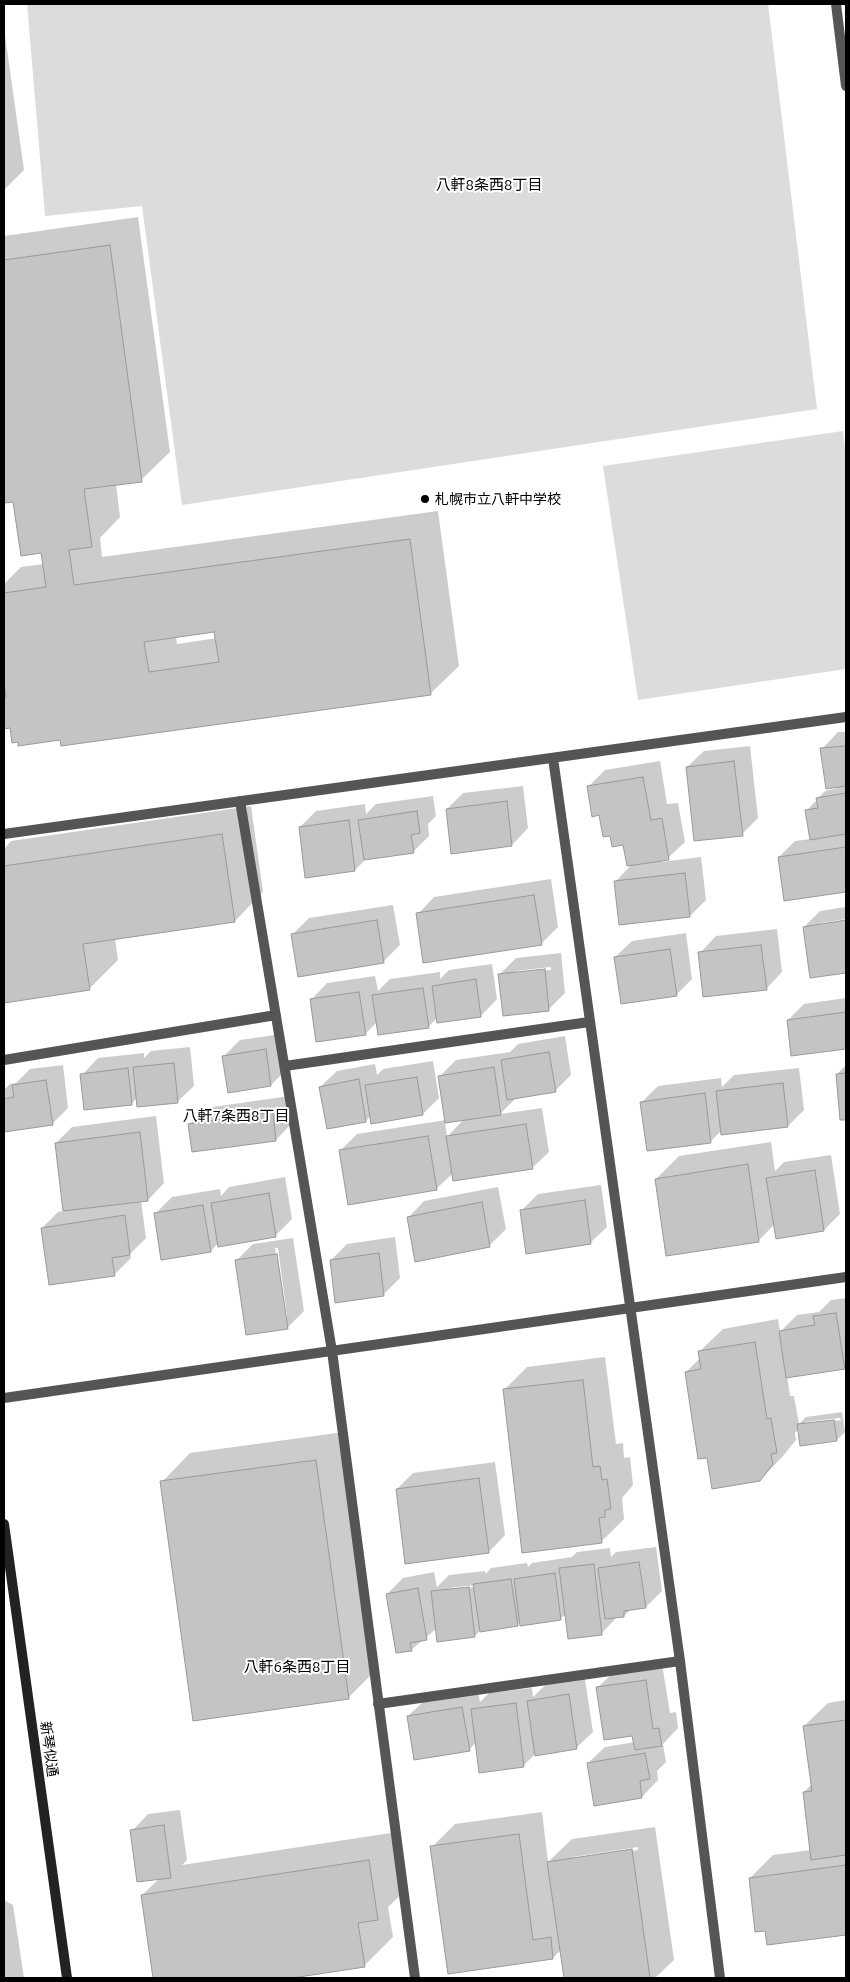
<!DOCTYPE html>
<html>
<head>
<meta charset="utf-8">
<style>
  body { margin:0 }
  #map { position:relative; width:850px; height:1982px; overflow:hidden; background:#fff; font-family:Ubuntu,sans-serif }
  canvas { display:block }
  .frame { position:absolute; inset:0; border:5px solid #000; pointer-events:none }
</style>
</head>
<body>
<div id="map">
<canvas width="850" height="1982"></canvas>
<div class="frame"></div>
</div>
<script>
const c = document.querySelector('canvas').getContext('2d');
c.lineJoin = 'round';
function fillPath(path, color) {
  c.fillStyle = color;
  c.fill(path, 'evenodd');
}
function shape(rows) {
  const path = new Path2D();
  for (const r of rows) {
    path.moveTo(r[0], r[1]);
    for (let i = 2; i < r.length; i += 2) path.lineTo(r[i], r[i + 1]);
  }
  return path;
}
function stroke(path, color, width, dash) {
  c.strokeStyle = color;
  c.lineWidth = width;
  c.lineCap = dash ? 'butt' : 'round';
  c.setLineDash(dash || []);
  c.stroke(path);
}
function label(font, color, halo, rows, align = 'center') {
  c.font = font + ' Ubuntu,"Noto Sans JP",sans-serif';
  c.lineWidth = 4;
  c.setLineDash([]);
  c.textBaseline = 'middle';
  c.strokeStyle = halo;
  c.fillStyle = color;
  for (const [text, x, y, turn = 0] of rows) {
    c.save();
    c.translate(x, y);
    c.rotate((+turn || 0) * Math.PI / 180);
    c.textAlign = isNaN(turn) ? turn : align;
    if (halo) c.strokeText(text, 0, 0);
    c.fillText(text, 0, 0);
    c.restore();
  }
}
const green = shape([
  [27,4,768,4,817,409,182,505,142,206,45,216],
  [843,431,846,455,846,669,638,700,603,466]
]);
const shadow = shape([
  [4,28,24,170,4,190],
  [138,217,170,452,141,480,116,484,120,517,100,538,102,557,438,511,459,666,430,694,61,738,11,726,5,727,4,696,7,693,5,682,4,683,4,584,21,567,44,564,42,551,14,500,4,502,4,236],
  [215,630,217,638,177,644,176,636],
  [838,732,846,732,846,890,785,899,779,857,795,841,811,839,807,810,815,802,818,801,817,799,825,791,838,788,822,749],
  [750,746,758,818,742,834,687,767,704,751],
  [660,761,667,804,678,803,685,842,668,858,660,860,661,862,701,857,706,900,690,916,615,882,632,864,624,844,611,835,588,787,605,770],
  [523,786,528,828,512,845,447,809,463,793],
  [433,796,436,816,428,824,429,836,413,852,366,859,355,870,306,876,300,827,316,811,365,804,366,814,376,804],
  [251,806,263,892,235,921,115,939,118,960,89,989,4,1002,4,849,11,841],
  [551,879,558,927,541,944,418,914,434,897],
  [393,905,400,945,383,962,292,935,309,918],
  [846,907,846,919,821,923,821,925,846,921,846,971,811,977,804,927,820,911],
  [777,929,782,972,766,989,700,953,716,936],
  [686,933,692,979,676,995,615,957,632,941],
  [561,953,565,993,548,1010,500,974,516,958],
  [551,967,551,970,516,973,516,971],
  [492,964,497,999,481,1016,437,1018,429,1026,377,1022,365,1034,311,1000,327,983,375,976,378,991,390,979,440,972,440,979,449,970],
  [846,998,846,1048,792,1054,788,1020,804,1004],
  [282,1034,287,1069,271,1085,224,1056,240,1040],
  [565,1036,571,1075,555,1091,517,1097,500,1114,542,1108,549,1152,532,1168,453,1173,436,1189,340,1151,357,1134,446,1120,440,1076,456,1060,510,1052,518,1044],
  [464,1119,447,1137,445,1122],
  [190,1047,194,1086,177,1102,138,1097,131,1104,82,1075,98,1058,144,1053,144,1058,151,1051],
  [433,1061,439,1098,423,1114,371,1115,366,1121,320,1087,337,1071,375,1064,377,1075,383,1069],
  [63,1065,68,1108,52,1124,4,1131,4,1090,10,1084,16,1083,30,1069],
  [846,1065,846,1119,841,1119,837,1074],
  [799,1068,804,1110,788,1126,722,1130,710,1142,641,1103,658,1086,721,1078,722,1087,734,1075],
  [289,1096,292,1123,276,1140,190,1124,206,1108],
  [156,1116,164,1183,148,1200,141,1200,146,1238,130,1254,131,1258,114,1275,42,1228,58,1212,64,1211,56,1143,72,1127],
  [771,1142,775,1171,784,1162,831,1155,840,1214,824,1230,775,1224,759,1240,667,1255,656,1179,679,1156],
  [285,1177,292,1219,275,1236,219,1242,211,1251,155,1214,172,1197,220,1189,221,1196,229,1187],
  [601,1185,607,1227,590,1243,522,1210,538,1194],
  [498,1187,506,1229,490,1245,408,1218,424,1201],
  [395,1237,400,1278,383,1295,331,1260,347,1244],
  [293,1238,304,1311,287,1328,237,1260,253,1244],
  [275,1248,278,1248,287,1316,285,1316],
  [846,1298,846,1366,845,1368,787,1376,790,1396,794,1396,799,1424,806,1417,842,1412,845,1432,837,1440,799,1429,795,1433,796,1440,783,1456,760,1480,708,1457,686,1372,700,1358,699,1352,723,1329,778,1319,780,1332,797,1315,819,1312,831,1300],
  [840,1418,841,1420,806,1425,806,1422],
  [605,1357,616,1444,623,1443,624,1458,630,1457,633,1485,622,1498,624,1519,601,1542,504,1390,527,1367],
  [344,1432,377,1669,348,1698,162,1482,190,1453],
  [495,1462,505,1535,489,1552,397,1489,413,1473],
  [656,1547,662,1591,646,1607,631,1609,624,1616,618,1616,601,1634,566,1614,560,1619,521,1621,517,1625,480,1631,475,1636,437,1628,411,1650,387,1594,403,1578,434,1572,437,1587,449,1575,485,1571,486,1574,491,1568,527,1563,528,1567,532,1563,572,1557,577,1552,610,1548,611,1557,616,1552],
  [475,1585,476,1587,449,1590,449,1588],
  [662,1664,670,1713,676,1712,678,1728,663,1744,666,1762,657,1771,658,1780,642,1797,588,1763,605,1747,635,1742,633,1734,597,1688,614,1672],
  [585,1679,593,1732,576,1748,536,1753,523,1766,476,1742,469,1750,408,1716,425,1700,478,1691,480,1702,489,1693,532,1688,533,1697,545,1685],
  [846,1700,846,1934,768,1944,766,1930,750,1878,773,1855,811,1850,804,1792,812,1784,804,1726,828,1703],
  [180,1810,187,1860,182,1865,397,1832,406,1890,388,1907,393,1937,364,1966,284,1978,154,1978,142,1895,160,1878,132,1831,148,1814],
  [542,1812,548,1862,572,1839,655,1827,674,1960,655,1978,565,1978,561,1950,553,1958,449,1972,432,1847,455,1824],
  [638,1847,638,1850,573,1859,573,1857],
  [4,1900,13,1905,24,1978,4,1978]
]);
const building = shape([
  [110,245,142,482,84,489,92,547,69,550,74,585,410,539,431,695,61,746,60,740,18,746,18,742,12,743,10,728,4,729,4,697,6,697,4,684,4,593,46,587,41,553,21,556,13,502,4,503,4,260,110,245],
  [214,632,219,662,149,672,144,642,214,632],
  [846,746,846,786,826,789,820,748,846,746],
  [734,761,743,836,694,841,686,767,734,761],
  [643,777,651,820,662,818,669,860,627,866,623,845,612,847,610,836,603,837,599,815,592,817,587,786,643,777],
  [846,793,846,834,810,840,805,810,818,808,816,798,846,793],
  [507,801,512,846,451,854,446,809,507,801],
  [417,811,420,833,411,835,414,853,364,860,358,820,417,811],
  [349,820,355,871,305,878,299,827,349,820],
  [222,834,235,922,83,944,90,990,4,1003,4,866,222,834],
  [846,847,846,892,784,901,778,857,846,847],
  [685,873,690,917,619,925,614,881,685,873],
  [534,895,542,945,423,963,416,913,534,895],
  [377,920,384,963,298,977,291,934,377,920],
  [846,920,846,973,810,978,803,927,846,920],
  [761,945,767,990,703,997,698,952,761,945],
  [670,949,677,996,621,1004,614,957,670,949],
  [545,969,549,1011,503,1016,498,974,545,969],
  [476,979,481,1017,437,1023,432,986,476,979],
  [423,988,429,1028,378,1035,372,995,423,988],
  [359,992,366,1035,316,1042,310,999,359,992],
  [846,1012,846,1049,791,1056,787,1020,846,1012],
  [266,1049,271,1086,228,1093,222,1056,266,1049],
  [549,1052,556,1092,507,1100,501,1060,549,1052],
  [174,1063,178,1103,137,1107,133,1067,174,1063],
  [494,1067,501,1115,445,1123,438,1076,494,1067],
  [128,1068,132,1105,84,1110,80,1074,128,1068],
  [846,1073,846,1120,840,1120,836,1074,846,1073],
  [417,1077,423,1115,371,1124,365,1085,417,1077],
  [359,1079,366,1122,327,1129,319,1087,359,1079],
  [46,1080,53,1125,4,1132,4,1099,14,1097,12,1085,46,1080],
  [783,1083,788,1127,721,1135,716,1091,783,1083],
  [705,1093,711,1143,647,1151,640,1102,705,1093],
  [273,1112,276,1141,192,1152,188,1124,273,1112],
  [526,1124,533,1169,453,1181,446,1136,526,1124],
  [140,1132,148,1201,63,1211,55,1143,140,1132],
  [428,1136,437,1190,348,1205,339,1150,428,1136],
  [748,1164,759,1242,666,1256,655,1179,748,1164],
  [815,1170,824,1231,776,1239,766,1178,815,1170],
  [269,1193,276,1237,218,1247,211,1203,269,1193],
  [585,1200,591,1244,526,1254,520,1210,585,1200],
  [482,1202,490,1247,415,1262,407,1217,482,1202],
  [203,1205,211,1252,161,1260,154,1213,203,1205],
  [125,1215,130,1255,112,1258,115,1276,49,1285,41,1228,125,1215],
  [379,1253,384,1296,335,1303,330,1260,379,1253],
  [277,1254,288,1329,246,1335,235,1260,277,1254],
  [836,1313,845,1369,786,1378,779,1331,815,1325,813,1316,836,1313],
  [755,1342,767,1419,771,1418,777,1453,771,1454,773,1464,760,1481,712,1489,707,1458,698,1459,685,1372,701,1369,698,1351,755,1342],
  [583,1380,593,1467,600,1466,602,1480,607,1479,611,1509,605,1510,605,1517,599,1518,602,1543,522,1553,503,1389,583,1380],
  [834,1420,837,1441,800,1446,797,1424,834,1420],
  [316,1460,349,1699,193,1721,160,1481,316,1460],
  [479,1478,489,1553,405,1564,396,1489,479,1478],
  [639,1562,646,1608,624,1611,624,1617,605,1619,598,1568,639,1562],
  [594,1564,602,1635,568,1639,559,1568,594,1564],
  [555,1573,561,1620,520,1626,514,1579,555,1573],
  [511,1579,518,1626,480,1632,473,1584,511,1579],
  [469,1587,475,1637,437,1642,431,1591,469,1587],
  [418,1588,427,1640,410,1643,412,1651,396,1653,386,1594,418,1588],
  [646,1680,653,1729,659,1728,662,1746,635,1750,632,1736,604,1740,596,1687,646,1680],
  [569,1694,577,1749,535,1756,527,1701,569,1694],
  [516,1703,524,1767,479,1773,471,1709,516,1703],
  [462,1707,470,1751,414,1760,407,1716,462,1707],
  [846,1720,846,1855,811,1860,803,1792,812,1791,803,1726,846,1720],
  [645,1753,650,1779,640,1781,642,1798,594,1806,587,1763,645,1753],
  [164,1825,171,1878,137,1882,130,1830,164,1825],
  [519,1834,533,1940,551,1937,553,1959,448,1974,430,1846,519,1834],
  [632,1849,650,1978,564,1978,547,1862,632,1849],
  [369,1860,378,1920,358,1923,365,1967,292,1978,153,1978,141,1895,369,1860],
  [846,1865,846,1935,767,1945,765,1931,755,1932,749,1878,846,1865]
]);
const lane = shape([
  [378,1704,680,1661]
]);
const street = shape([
  [836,4,846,86],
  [553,758,680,1661,720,1978],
  [240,801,332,1351,415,1978],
  [4,834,846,717],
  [4,1060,276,1015],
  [285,1066,589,1022],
  [4,1398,846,1277]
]);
const secondary = shape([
  [4,1524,67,1978]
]);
const markers = [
  [425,499,5,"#000"]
];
const poiNames = [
  ["札幌市立八軒中学校",435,499]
];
const streetNames = [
  ["新琴似通",49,1749,82]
];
const neighbourhoodNames = [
  ["八軒8条西8丁目",489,185],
  ["八軒7条西8丁目",236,1116],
  ["八軒6条西8丁目",297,1667]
];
fillPath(green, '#dcdcdc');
fillPath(shadow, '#0003');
fillPath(building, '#c4c4c4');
stroke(building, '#999', 1);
stroke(lane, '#555', 10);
stroke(street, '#555', 10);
stroke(secondary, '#222', 10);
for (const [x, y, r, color] of markers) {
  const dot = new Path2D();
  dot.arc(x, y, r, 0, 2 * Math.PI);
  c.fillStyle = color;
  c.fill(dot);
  stroke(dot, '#fff', 2);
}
label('14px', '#000', '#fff', poiNames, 'left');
label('14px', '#000', '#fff', streetNames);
label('15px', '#000', '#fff', neighbourhoodNames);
</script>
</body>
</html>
